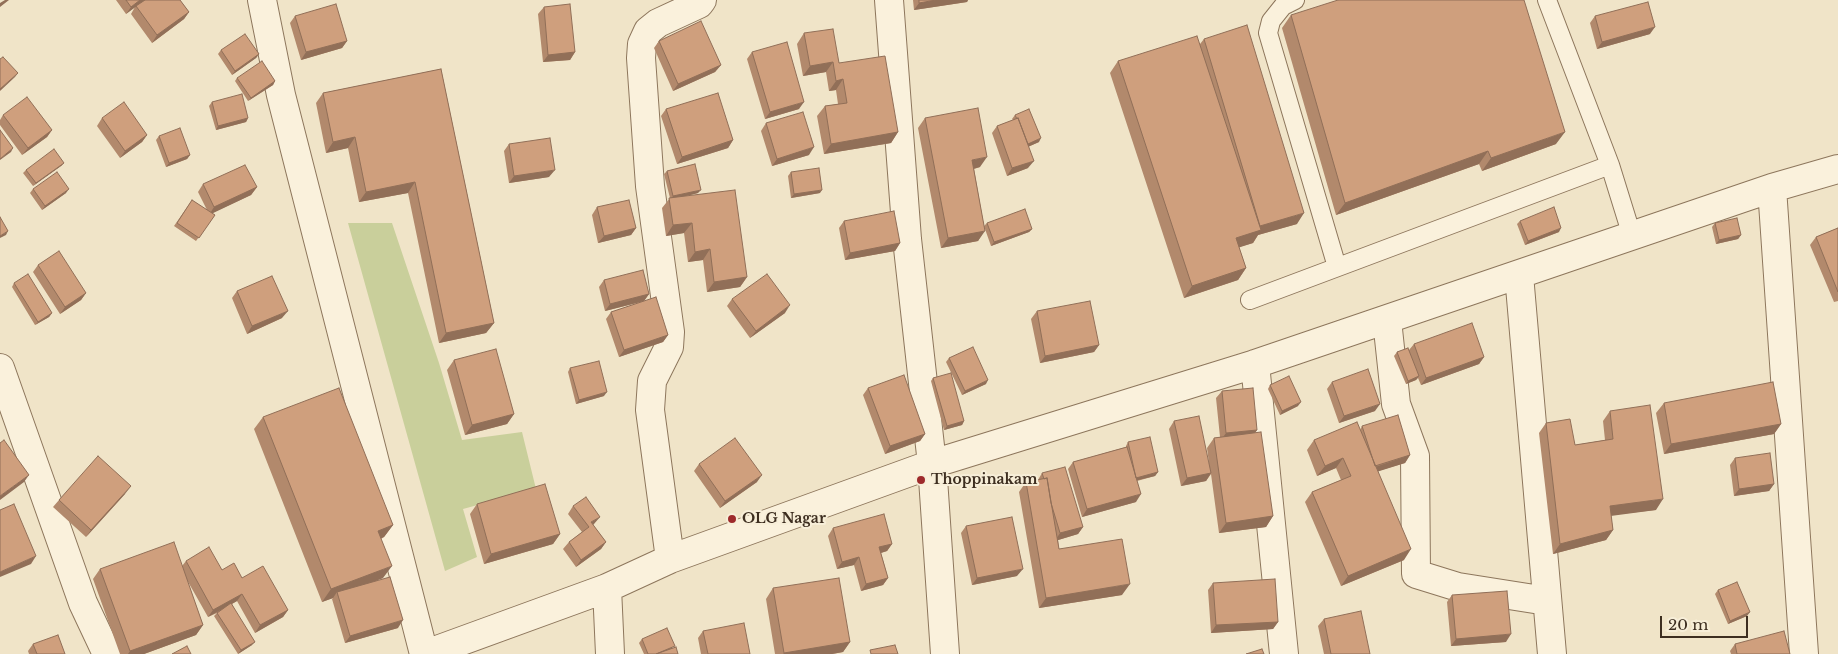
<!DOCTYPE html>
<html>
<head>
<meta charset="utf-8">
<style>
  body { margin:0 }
  #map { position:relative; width:1838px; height:654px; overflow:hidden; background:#f0e4c8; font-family:"Libre Baskerville",serif }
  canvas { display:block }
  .scale { position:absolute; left:1660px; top:616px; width:88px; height:22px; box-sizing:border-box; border:2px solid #3d2e20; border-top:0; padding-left:6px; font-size:15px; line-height:18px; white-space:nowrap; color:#3d2e20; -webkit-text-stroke:4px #f7eed8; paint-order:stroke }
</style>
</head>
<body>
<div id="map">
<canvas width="1838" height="654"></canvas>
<div class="scale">20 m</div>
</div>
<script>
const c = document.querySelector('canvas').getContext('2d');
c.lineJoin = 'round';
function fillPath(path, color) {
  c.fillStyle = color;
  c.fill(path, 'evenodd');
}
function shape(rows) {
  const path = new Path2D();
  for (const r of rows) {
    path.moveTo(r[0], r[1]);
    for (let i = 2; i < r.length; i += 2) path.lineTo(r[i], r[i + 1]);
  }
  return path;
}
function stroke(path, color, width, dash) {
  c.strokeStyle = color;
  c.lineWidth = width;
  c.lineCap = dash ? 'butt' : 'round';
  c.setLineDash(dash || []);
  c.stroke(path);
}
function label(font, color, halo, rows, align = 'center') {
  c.font = font + ' "Libre Baskerville",serif';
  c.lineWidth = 4;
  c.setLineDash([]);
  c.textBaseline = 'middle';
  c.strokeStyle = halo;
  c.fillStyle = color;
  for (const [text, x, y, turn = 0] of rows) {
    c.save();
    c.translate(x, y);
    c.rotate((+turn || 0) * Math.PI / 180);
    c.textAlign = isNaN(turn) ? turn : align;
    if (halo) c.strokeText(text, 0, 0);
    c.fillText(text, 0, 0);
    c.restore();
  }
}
const green = shape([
  [348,223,392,223,439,363,462,440,522,432,536,489,463,509,477,557,445,571]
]);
const service = shape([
  [1295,0,1283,6,1271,21,1268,33,1337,267],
  [1547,0,1610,165,1632,236],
  [1250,300,1610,165]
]);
const minor = shape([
  [262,0,281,95,424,654],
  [889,0,907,239,932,464,945,654],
  [1772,188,1804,654],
  [1519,275,1552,654],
  [1387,320,1396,404,1415,456,1416,574,1458,587,1547,601],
  [1255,364,1284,654],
  [0,368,83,603,107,654],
  [670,559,650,410,652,381,669,347,670,332,650,186,641,58,642,44,648,31,658,23,699,4,702,0],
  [607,588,610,654],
  [426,654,607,588,670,559,932,464,1255,364,1772,188,1838,169]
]);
const wall = shape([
  [116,0,180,0,189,12,184,19,152,43,131,14,135,7,126,14],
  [913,0,968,0,967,2,914,10],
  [544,7,575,52,570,60,543,62,538,14],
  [1291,15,1556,144,1482,171,1479,164,1336,215,1282,28],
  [295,16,347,41,342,48,301,60,290,23],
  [1595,16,1650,34,1597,49,1590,23],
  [804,33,839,63,898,132,891,143,824,154,817,116,825,106,838,104,836,90,829,91,826,72,803,76,797,44],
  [1204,39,1297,224,1258,235,1253,243,1239,247,1246,268,1238,280,1184,298,1110,73,1118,61,1200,44],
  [659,41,721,65,715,72,673,91,654,48],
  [221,50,259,54,256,58,232,75,218,54],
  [752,52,799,109,765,119,747,59],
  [441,69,494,323,486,333,439,343,408,193,359,202,348,148,326,153,316,103,323,93],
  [237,78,275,81,273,85,248,101,235,81],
  [212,102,248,118,246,122,216,130,209,106],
  [666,109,733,140,728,148,677,164,661,116],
  [3,115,52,130,47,137,22,155,0,125,0,120],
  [1015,115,1039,142,1028,147,1028,168,1007,176,992,133,997,126,1013,120,1012,119],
  [102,118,147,135,142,142,120,158,97,126],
  [925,118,980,167,974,169,984,226,987,223,1032,229,1029,232,991,246,985,229,978,241,941,248,918,128],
  [766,123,809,155,772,166,761,131],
  [159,136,190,155,187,159,166,167,156,140],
  [509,144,549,177,509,183,504,151],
  [64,163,61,166,33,186,23,173,26,170],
  [667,171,698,193,687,196,747,277,740,287,707,292,703,260,688,262,684,233,666,236,662,208,670,198,664,174],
  [791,172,820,193,791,198,788,176],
  [203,184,257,187,251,195,212,213,215,215,196,241,174,226,192,200,207,210,198,192],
  [33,189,66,193,42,210,30,193],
  [597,207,636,228,631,235,598,243,592,215],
  [844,221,900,243,895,251,845,260,839,228],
  [1520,221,1559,232,1525,245,1517,224],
  [1715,223,1741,235,1738,239,1716,244,1712,227],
  [1838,228,1838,301,1834,302,1810,245,1816,237],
  [38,265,86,293,81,300,60,314,33,272],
  [604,280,649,294,644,301,668,335,663,342,619,357,606,319,611,312,641,302,605,311,599,287],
  [14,283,52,313,49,317,35,325,12,287],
  [237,291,282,318,247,334,232,298],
  [732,299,785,313,750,338,727,306],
  [1037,311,1099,345,1094,352,1040,363,1031,319],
  [1414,344,1484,357,1479,364,1421,385,1418,378,1416,380,1406,384,1394,356,1397,352,1409,350],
  [949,358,986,384,962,395,946,362],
  [454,360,514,414,507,424,465,435,447,370],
  [570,368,604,396,576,404,568,372],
  [933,378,964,421,962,425,944,430,931,381],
  [1332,382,1375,411,1339,423,1327,389],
  [1270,385,1298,406,1280,415,1268,389],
  [868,388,925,434,920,441,885,454,863,395],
  [1222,391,1257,430,1255,433,1273,516,1266,527,1219,533,1211,474,1206,481,1181,486,1169,429,1174,421,1209,463,1207,448,1214,438,1220,437,1216,398],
  [1664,403,1781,424,1774,434,1664,454,1656,413],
  [1610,411,1656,510,1611,515,1613,530,1606,540,1553,554,1539,433,1546,423,1575,445,1605,440,1603,421],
  [263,417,393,525,384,537,381,539,383,578,377,580,398,628,345,643,332,599,333,598,322,602,254,429],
  [1362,426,1410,455,1405,463,1378,471,1404,560,1341,586,1305,502,1312,492,1341,480,1336,468,1317,476,1307,450,1314,440,1360,430],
  [1128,442,1158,472,1155,476,1137,481,1136,502,1082,517,1068,469,1073,462,1126,447,1126,446],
  [1735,458,1774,484,1769,491,1734,496,1730,465],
  [699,464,757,482,720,508,694,471],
  [1042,473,1083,527,1078,534,1058,540,1059,549,1122,595,1039,608,1019,492,1026,482,1038,480],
  [125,494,86,537,53,507,59,500],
  [477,504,560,534,553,544,484,564,470,514],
  [573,506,594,524,593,525,606,542,601,549,576,567,563,549,569,542,582,532,568,514],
  [966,526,1017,576,972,585,961,533],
  [833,528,892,544,887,551,881,553,888,578,883,585,861,591,854,565,837,569,828,536],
  [186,561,222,570,242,578,288,610,283,617,255,633,237,601,232,604,252,645,238,654,214,616,217,613,208,617,187,580,203,625,196,635,144,654,120,654,93,579,100,569,182,566],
  [1213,583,1278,622,1273,629,1211,633,1208,590],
  [773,588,850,642,843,652,832,654,775,654,766,599],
  [1718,590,1747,616,1728,624,1715,594],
  [1452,595,1506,642,1451,646,1447,602],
  [1324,619,1370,654,1324,654,1318,626],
  [703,631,750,654,701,654,698,638],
  [642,639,673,648,678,654,644,654,639,643],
  [33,644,65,654,29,654,28,651],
  [1735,644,1790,654,1731,654,1730,651]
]);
const shadedWall = shape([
  [5,0,9,0,0,7,0,3],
  [140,0,145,0,126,14,131,7],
  [936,0,968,0,967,2,914,10,919,3],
  [189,12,184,19,152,43,157,35],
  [1655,27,1650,34,1597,49,1602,42],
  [347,41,342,48,301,60,306,52],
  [575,52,570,60,543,62,548,55],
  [259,54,256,58,232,75,235,71],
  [833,62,826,72,803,76,810,66],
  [721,65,715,72,673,91,678,84],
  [18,73,15,77,0,91,0,89],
  [843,79,836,90,829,91,836,81],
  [275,81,273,85,248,101,251,98],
  [804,102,799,109,765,119,770,112],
  [248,118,246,122,216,130,218,126],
  [52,130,47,137,22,155,28,148],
  [898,132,891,143,824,154,831,144],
  [1565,132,1556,144,1482,171,1491,158],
  [147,135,142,142,120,158,125,151],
  [355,137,348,148,326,153,333,142],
  [1041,138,1039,142,1025,148,1027,144],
  [733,140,728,148,677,164,682,157],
  [814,147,809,155,772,166,777,159],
  [13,148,11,152,0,160,0,159],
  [1488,151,1479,164,1336,215,1345,203],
  [190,155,187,159,166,167,169,163],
  [987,157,980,167,965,171,972,160],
  [1034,161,1028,168,1007,176,1012,168],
  [64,163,61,166,33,186,36,183],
  [555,170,549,177,509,183,514,176],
  [415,182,408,193,359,202,366,192],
  [257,187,251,195,209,215,214,207],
  [69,189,66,193,42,210,45,206],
  [701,190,698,193,670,200,673,196],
  [822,190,820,193,791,198,794,194],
  [1304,213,1297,224,1258,235,1253,243,1228,251,1236,238,1260,226],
  [692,223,684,233,666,236,673,225],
  [636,228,631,235,598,243,604,236],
  [1561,228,1559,232,1525,245,1528,241],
  [1032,229,1029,232,991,246,994,242],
  [8,231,6,235,0,238,0,236],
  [985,231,978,241,941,248,948,238],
  [1741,235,1738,239,1716,244,1719,240],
  [900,243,895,251,845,260,850,253],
  [710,249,703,260,688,262,695,252],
  [1246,268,1238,280,1184,298,1192,286],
  [747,277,740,287,707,292,714,282],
  [86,293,81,300,60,314,65,307],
  [649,294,644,301,605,311,610,304],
  [790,305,785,313,750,338,756,331],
  [288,311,282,318,247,334,252,326],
  [52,313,49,317,35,325,38,322],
  [494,323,486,333,439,343,446,333],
  [668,335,663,342,619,357,624,350],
  [1099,345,1094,352,1040,363,1045,356],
  [1484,357,1479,364,1421,385,1426,378],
  [1419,376,1416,380,1406,384,1408,381],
  [988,380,986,384,962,395,965,391],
  [607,392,604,396,576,404,579,400],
  [1301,402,1298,406,1280,415,1282,411],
  [1380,404,1375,411,1339,423,1344,416],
  [514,414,507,424,465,435,472,425],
  [964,421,962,425,944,430,947,426],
  [1781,424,1774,434,1664,454,1671,444],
  [1257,430,1252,437,1221,440,1226,433],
  [925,434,920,441,885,454,890,446],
  [1410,455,1405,463,1370,474,1375,467],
  [1343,458,1336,468,1317,476,1325,466],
  [1158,472,1155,476,1134,481,1136,478],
  [1211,473,1206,481,1181,486,1187,478],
  [29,475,24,482,0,500,0,496],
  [762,475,757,482,720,508,725,501],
  [1774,484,1769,491,1734,496,1739,489],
  [131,486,125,494,86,537,91,530],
  [1141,494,1136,502,1082,517,1087,509],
  [1663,499,1656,510,1603,517,1610,506],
  [1273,516,1266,527,1219,533,1226,523],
  [600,517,594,524,588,528,591,522],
  [393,525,384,537,369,543,378,531],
  [1083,527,1078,534,1055,541,1060,533],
  [1613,530,1606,540,1553,554,1560,544],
  [560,534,553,544,484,564,491,554],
  [606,542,601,549,576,567,581,560],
  [892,544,887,551,874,555,879,547],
  [1411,549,1404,560,1341,586,1348,576],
  [36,556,31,564,0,577,0,572],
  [859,557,854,565,837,569,842,562],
  [392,566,383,578,338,596,337,592,333,598,322,602,331,589],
  [1023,569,1017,576,972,585,977,578],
  [888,578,883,585,861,591,866,584],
  [1130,584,1122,595,1039,608,1046,598],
  [242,594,237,601,208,617,213,610],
  [288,610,283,617,255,633,260,625],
  [1750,612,1747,616,1728,624,1730,621],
  [403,620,398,628,345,643,350,636],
  [1278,622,1273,629,1211,633,1216,625],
  [203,625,196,635,144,654,128,654,130,651],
  [1511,634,1506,642,1451,646,1456,639],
  [255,642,252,645,238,654,241,650],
  [850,642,843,652,832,654,783,654,784,653]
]);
const building = shape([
  [126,0,140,0,131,7,126,0],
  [145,0,180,0,189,12,157,35,136,6,145,0],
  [919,0,936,0,919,3,919,0],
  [1338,0,1524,0,1565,132,1491,158,1488,151,1345,203,1291,15,1338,0],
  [1648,2,1655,27,1602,42,1595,16,1648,2],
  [336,4,347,41,306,52,295,16,336,4],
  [570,4,575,52,548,55,544,7,570,4],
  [701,21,721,65,678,84,659,41,701,21],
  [1247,25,1304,213,1260,226,1204,39,1247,25],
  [833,29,839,63,885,56,898,132,831,144,825,106,847,103,843,79,836,81,833,62,810,66,804,33,833,29],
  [245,34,259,54,235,71,221,50,245,34],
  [1197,36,1261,230,1236,238,1246,268,1192,286,1118,61,1197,36],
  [787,42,804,102,770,112,752,52,787,42],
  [3,57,18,73,0,89,0,59,3,57],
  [262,61,275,81,251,98,237,78,262,61],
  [441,69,494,323,446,333,415,182,366,192,355,137,333,142,323,93,441,69],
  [718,93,733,140,682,157,666,109,718,93],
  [242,94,248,118,218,126,212,102,242,94],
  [27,97,52,130,28,148,3,115,27,97],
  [124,102,147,135,125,151,102,118,124,102],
  [978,108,987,157,972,160,985,231,948,238,925,118,978,108],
  [1029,109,1041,138,1028,144,1018,118,1017,119,1015,115,1029,109],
  [803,112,814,147,777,159,766,123,803,112],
  [1018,118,1034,161,1012,168,997,126,1018,118],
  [180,128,190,155,169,163,159,136,180,128],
  [0,130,13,148,0,159,0,130],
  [550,138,555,170,514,176,509,144,550,138],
  [54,149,64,163,36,183,26,170,54,149],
  [695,164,701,190,673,196,667,171,695,164],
  [245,165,257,187,214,207,203,184,245,165],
  [819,168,822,190,794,194,791,172,819,168],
  [57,172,69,189,45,206,33,189,57,172],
  [735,190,747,277,714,282,710,249,695,252,692,223,673,225,669,198,735,190],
  [192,200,215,215,199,238,177,223,192,200],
  [629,200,636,228,604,236,597,207,629,200],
  [1554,207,1561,228,1528,241,1520,221,1554,207],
  [1025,209,1032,229,994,242,987,223,1025,209],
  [894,211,900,243,850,253,844,221,894,211],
  [0,217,8,231,0,236,0,217],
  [1737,218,1741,235,1719,240,1715,223,1737,218],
  [1838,228,1838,292,1816,237,1838,228],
  [59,251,86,293,65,307,38,265,59,251],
  [643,270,649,294,610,304,604,280,643,270],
  [28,274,52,313,38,322,14,283,28,274],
  [767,274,790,305,756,331,732,299,767,274],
  [272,276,288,311,252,326,237,291,272,276],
  [656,297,668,335,624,350,611,312,656,297],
  [1090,301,1099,345,1045,356,1037,311,1090,301],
  [1472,323,1484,357,1426,378,1414,344,1472,323],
  [973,347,988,380,965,391,949,358,973,347],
  [1408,348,1419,376,1408,381,1397,352,1408,348],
  [496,349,514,414,472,425,454,360,496,349],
  [599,361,607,392,579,400,570,368,599,361],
  [1368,369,1380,404,1344,416,1332,382,1368,369],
  [951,373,964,421,947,426,933,378,951,373],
  [904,375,925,434,890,446,868,388,904,375],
  [1289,376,1301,402,1282,411,1270,385,1289,376],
  [1773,382,1781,424,1671,444,1664,403,1773,382],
  [339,388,393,525,378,531,392,566,331,589,263,417,339,388],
  [1253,388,1257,430,1226,433,1222,391,1253,388],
  [1650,405,1663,499,1610,506,1613,530,1560,544,1546,423,1570,419,1575,445,1613,439,1610,411,1650,405],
  [1398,415,1410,455,1375,466,1362,426,1398,415],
  [1199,416,1211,473,1187,478,1174,421,1199,416],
  [1357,422,1411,549,1348,576,1312,492,1351,476,1343,458,1325,466,1314,440,1357,422],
  [1261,432,1273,516,1226,523,1214,438,1261,432],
  [1150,437,1158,472,1136,478,1128,442,1150,437],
  [735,438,762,475,725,501,699,464,735,438],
  [4,440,29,475,0,496,0,443,4,440],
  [1127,447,1141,494,1087,509,1073,462,1127,447],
  [1770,453,1774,484,1739,489,1735,458,1770,453],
  [98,456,131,486,91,530,59,500,98,456],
  [1065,467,1083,527,1060,533,1051,503,1047,478,1044,479,1042,473,1065,467],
  [1047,478,1059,549,1122,539,1130,584,1046,598,1026,482,1047,478],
  [545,484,560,534,491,554,477,504,545,484],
  [586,497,600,517,591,522,606,542,581,560,569,542,589,527,573,506,586,497],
  [14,504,36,556,0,572,0,510,14,504],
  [884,514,892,544,879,547,888,578,866,584,859,557,842,562,833,528,884,514],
  [1012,517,1023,569,977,578,966,526,1012,517],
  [174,542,203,625,130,651,100,569,174,542],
  [209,547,222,570,234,563,242,578,263,566,288,610,260,625,242,594,213,610,186,561,209,547],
  [390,577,403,620,350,636,337,592,390,577],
  [839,578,850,642,784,653,773,588,839,578],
  [1275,579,1278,622,1216,625,1213,583,1275,579],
  [1737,582,1750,612,1730,621,1718,590,1737,582],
  [1507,591,1511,634,1456,639,1452,595,1507,591],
  [231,603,255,642,241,650,217,613,231,603],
  [1361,611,1370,654,1331,654,1324,619,1361,611],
  [744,623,750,654,708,654,703,631,744,623],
  [667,628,675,646,656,654,648,654,642,639,667,628],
  [1784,631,1790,654,1737,654,1735,644,1784,631],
  [58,635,65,654,37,654,33,644,58,635],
  [895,645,898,654,871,654,870,650,895,645],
  [187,646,191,654,172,654,187,646],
  [676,647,678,654,656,654,676,647],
  [1262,649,1264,654,1246,654,1262,649]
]);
const markers = [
  [921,480,5,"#9e2a2b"],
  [732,519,5,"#9e2a2b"]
];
const poiNames = [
  ["Thoppinakam",931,480],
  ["OLG Nagar",742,519]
];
fillPath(green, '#c9cf9b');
stroke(service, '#8d765c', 20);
stroke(minor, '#8d765c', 30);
stroke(service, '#faf1dc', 18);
stroke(minor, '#faf1dc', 28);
fillPath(wall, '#b2896c');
fillPath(shadedWall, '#916f58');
fillPath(building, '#cf9f7d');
stroke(building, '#916f58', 1);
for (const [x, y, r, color] of markers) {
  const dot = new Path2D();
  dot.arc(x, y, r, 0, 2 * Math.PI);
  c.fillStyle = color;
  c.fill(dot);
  stroke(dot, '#f7eed8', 2);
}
label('bold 14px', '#3d2e20', '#f7eed8', poiNames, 'left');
</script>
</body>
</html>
